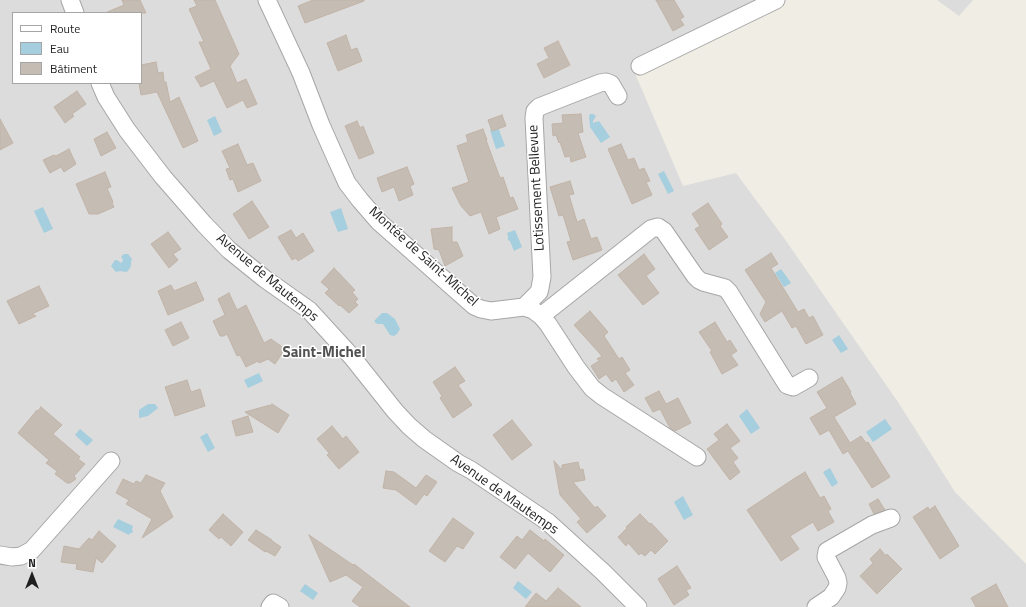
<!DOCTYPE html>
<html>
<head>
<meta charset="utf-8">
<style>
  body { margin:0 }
  #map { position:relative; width:1026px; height:607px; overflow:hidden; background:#f0ede5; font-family:"Titillium Web",sans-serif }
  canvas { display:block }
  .legend { position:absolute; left:12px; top:12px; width:130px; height:72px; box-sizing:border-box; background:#fff; border:1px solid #a5a5a5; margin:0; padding:5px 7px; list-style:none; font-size:12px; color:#1f1f1f }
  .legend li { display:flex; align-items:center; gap:8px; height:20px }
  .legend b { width:20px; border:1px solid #a5a5a5 }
  .north { position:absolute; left:12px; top:555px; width:40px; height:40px; -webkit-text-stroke:3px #fff; paint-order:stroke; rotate:0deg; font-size:11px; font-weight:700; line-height:16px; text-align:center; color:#1f1f1f }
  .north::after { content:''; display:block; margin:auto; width:14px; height:18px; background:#1f1f1f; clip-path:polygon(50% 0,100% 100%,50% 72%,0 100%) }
</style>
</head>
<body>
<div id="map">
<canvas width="1026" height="607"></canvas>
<ul class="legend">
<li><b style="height:5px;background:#fff"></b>Route</li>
<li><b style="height:11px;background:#a5cede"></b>Eau</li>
<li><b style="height:11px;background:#c5bcb4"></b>Bâtiment</li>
</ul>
<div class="north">N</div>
</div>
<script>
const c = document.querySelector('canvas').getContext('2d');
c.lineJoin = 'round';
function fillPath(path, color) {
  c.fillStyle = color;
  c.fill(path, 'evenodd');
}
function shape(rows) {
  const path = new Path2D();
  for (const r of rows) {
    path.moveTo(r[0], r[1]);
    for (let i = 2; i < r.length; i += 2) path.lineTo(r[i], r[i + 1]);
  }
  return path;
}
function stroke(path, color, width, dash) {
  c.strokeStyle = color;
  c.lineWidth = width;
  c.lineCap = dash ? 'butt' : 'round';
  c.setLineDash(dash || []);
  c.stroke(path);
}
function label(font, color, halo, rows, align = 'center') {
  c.font = font + ' "Titillium Web",sans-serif';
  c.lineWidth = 3;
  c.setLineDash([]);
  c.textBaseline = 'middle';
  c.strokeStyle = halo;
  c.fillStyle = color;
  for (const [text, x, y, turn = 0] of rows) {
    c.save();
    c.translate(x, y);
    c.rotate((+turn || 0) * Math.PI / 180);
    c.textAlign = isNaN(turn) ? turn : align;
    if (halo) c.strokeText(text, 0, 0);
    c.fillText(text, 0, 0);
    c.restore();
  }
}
const residential = shape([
  [0,0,767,0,631,64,683,186,736,173,784,238,898,402,955,492,1026,564,1026,607,0,607],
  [13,13,141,13,141,83,13,83],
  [937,0,973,0,959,16]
]);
const water = shape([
  [590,114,593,114,596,116,593,121,593,123,599,121,610,137,601,143,590,127,589,116],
  [215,116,222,132,214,136,207,120],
  [498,127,505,146,496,149,490,130],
  [664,171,674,191,668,194,658,174],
  [43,207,53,229,44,233,34,211],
  [341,208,348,229,338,232,330,212],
  [515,230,522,247,514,251,510,241,508,240,508,236,507,233],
  [124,254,128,254,132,259,131,262,131,266,128,271,126,272,120,271,116,272,111,266,115,260,117,260,121,263,122,262,123,260,121,257],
  [781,269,791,283,784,287,775,273],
  [382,313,387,313,395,319,400,329,397,334,394,336,390,335,383,324,377,324,374,321],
  [839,335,848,349,841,353,832,340],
  [259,373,263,381,248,388,244,380],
  [148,404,155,404,158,408,148,416,139,418,139,410],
  [747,409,760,428,751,434,739,416],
  [885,419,892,429,873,442,866,432],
  [80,429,93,440,87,446,75,435],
  [207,433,215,448,208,452,200,437],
  [830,468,838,483,832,487,823,472],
  [683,496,693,515,684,520,674,502],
  [118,519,133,526,132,529,133,532,132,533,130,533,129,535,113,527],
  [518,581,532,592,526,599,513,588],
  [305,584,318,593,313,600,300,591]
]);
const building = shape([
  [122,0,140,0,146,13,105,13,124,5,122,0],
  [194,0,215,0,239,54,230,66,237,83,246,79,257,104,247,108,243,100,227,108,214,81,201,87,195,77,211,69,199,42,204,42,189,9,197,6,194,0],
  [313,0,364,0,364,1,305,23,298,6,313,0],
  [656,0,674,0,684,17,680,19,684,25,673,31,656,0],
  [346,35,351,50,357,48,362,61,338,71,327,43,346,35],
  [558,41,570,65,544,78,537,64,549,58,544,48,558,41],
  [156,62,158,73,163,72,164,82,166,82,170,102,179,97,198,141,183,148,157,92,141,95,139,83,141,83,141,65,156,62],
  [77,91,86,104,72,114,74,116,65,123,54,107,77,91],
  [581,114,583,132,578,133,586,157,571,162,570,156,565,157,560,142,559,143,556,135,553,136,552,124,563,123,562,115,581,114],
  [502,115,506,126,492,131,488,120,502,115],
  [0,119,13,143,0,150,0,119],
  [357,121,360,128,363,126,374,153,359,159,345,126,357,121],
  [483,129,487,140,486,140,500,178,503,177,510,198,513,197,518,209,496,217,500,229,489,234,481,212,470,216,461,206,452,188,469,182,457,146,468,142,466,135,483,129],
  [107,132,116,148,101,156,94,139,107,132],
  [238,144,247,165,253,163,261,181,238,192,233,179,230,180,226,169,230,168,222,151,238,144],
  [621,144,628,160,634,158,639,170,644,168,650,181,646,182,652,195,632,204,608,149,621,144],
  [69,149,76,164,64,172,61,167,50,173,43,160,54,155,56,156,69,149],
  [407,167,414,184,410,186,413,195,399,201,394,187,382,192,377,178,407,167],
  [105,172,111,187,107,188,113,202,112,203,114,207,98,214,89,214,76,184,105,172],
  [570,181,574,194,569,195,577,222,584,219,591,239,597,237,602,250,573,260,567,242,571,241,563,215,559,216,550,187,570,181],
  [252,201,269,227,249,239,233,214,252,201],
  [708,203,722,224,720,226,728,237,709,250,695,229,700,226,692,214,708,203],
  [452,227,452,242,457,242,463,256,445,266,439,250,434,249,431,229,452,227],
  [291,230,296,238,303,233,314,251,298,261,296,258,292,260,278,237,291,230],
  [168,232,181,249,173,254,178,260,169,268,151,244,168,232],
  [771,253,778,264,771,268,798,312,804,309,809,318,813,316,823,335,806,344,796,326,792,328,782,311,765,322,760,314,766,302,745,270,771,253],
  [644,254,655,269,646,276,659,293,643,305,618,275,644,254],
  [334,268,355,290,352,292,358,299,355,302,358,305,349,313,340,305,339,306,325,293,329,289,321,282,334,268],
  [196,282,204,300,168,315,158,291,171,285,174,291,196,282],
  [39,286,49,306,32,314,36,316,19,324,7,301,39,286],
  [229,293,237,310,246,305,264,343,271,339,285,349,275,364,268,359,259,363,258,361,246,367,240,355,237,356,227,334,224,336,220,336,213,321,225,315,218,299,229,293],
  [590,311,608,332,604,336,619,359,622,357,630,370,625,373,634,385,624,392,616,379,612,382,606,374,599,379,591,366,599,361,597,359,602,356,574,325,590,311],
  [181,322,189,338,173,346,165,330,181,322],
  [715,322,727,342,730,340,737,351,731,355,738,365,722,374,710,352,712,351,699,332,715,322],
  [455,367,465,381,458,385,472,405,453,418,440,398,442,396,433,382,455,367],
  [842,377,851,392,850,393,856,404,834,417,850,443,861,436,866,443,868,442,890,477,872,488,848,451,843,454,829,430,820,435,810,418,827,408,817,392,842,377],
  [187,380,191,392,200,389,205,406,175,416,165,387,187,380],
  [659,391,666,404,678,398,691,423,675,431,670,428,660,409,653,412,645,398,659,391],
  [272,404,289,415,278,433,245,412,270,405,271,406,272,404],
  [41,407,62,425,53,434,80,457,78,459,85,464,74,476,76,479,70,483,67,483,55,474,57,471,46,463,49,460,18,433,37,410,38,411,41,407],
  [248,416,253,432,236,436,232,421,248,416],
  [512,420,532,445,512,460,493,435,512,420],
  [727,424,740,441,730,448,738,458,733,462,740,472,730,480,707,449,719,440,714,434,727,424],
  [332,426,343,439,346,436,359,452,339,469,327,455,329,453,317,439,332,426],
  [554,461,562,470,562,465,578,462,580,470,583,469,585,480,573,482,595,508,597,506,606,516,587,533,577,522,581,519,560,495,554,461],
  [386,471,394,472,416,488,426,475,437,482,427,496,424,494,416,505,396,490,383,488,386,471],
  [805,472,820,498,824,496,831,509,828,511,834,522,818,531,813,522,790,536,799,549,781,561,747,510,795,478,805,472],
  [146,475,165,483,160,491,173,517,142,538,152,519,126,504,129,500,116,493,123,479,134,484,136,481,141,483,146,475],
  [878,499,885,510,874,514,869,504,878,499],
  [935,506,959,546,940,559,913,517,928,507,929,510,935,506],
  [223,514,243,532,231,546,221,537,219,539,209,530,223,514],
  [640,514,650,524,651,523,668,541,655,554,651,550,645,556,641,553,639,555,628,543,626,546,618,537,627,528,626,527,640,514],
  [453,518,474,533,463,549,457,546,445,562,429,551,453,518],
  [256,530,272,540,272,541,281,547,275,556,266,551,265,552,248,540,256,530],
  [530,530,544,541,545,539,564,555,550,572,528,553,515,569,500,557,517,536,522,540,530,530],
  [99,531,116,546,102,563,96,558,93,572,76,569,77,564,61,562,64,546,79,549,89,538,92,540,99,531],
  [309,535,353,565,354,564,410,607,360,607,352,601,363,587,346,575,330,582,309,535],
  [880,549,886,556,887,554,902,569,877,594,860,576,873,563,870,559,880,549],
  [677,566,691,588,686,590,689,595,674,605,658,579,677,566],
  [996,584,1008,607,976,607,971,598,996,584],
  [558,588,581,607,525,607,536,593,546,601,558,588]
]);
const street = shape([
  [70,0,75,13],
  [267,0,301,73,321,125,337,161,347,183,360,200,379,222,474,306,481,309,491,311,524,307,533,310,541,316,548,324,576,367,592,388,602,396,697,457],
  [640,66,776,0],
  [100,83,106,97,127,130,163,177,204,224,229,250,265,279,309,310,352,357,395,411,409,426,424,439,458,463,471,470,548,522,603,572,638,607],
  [524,307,539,292,540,288,542,277,534,118,535,111,539,107,600,83,606,82,611,84,618,96],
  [541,316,651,229,658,227,664,231,695,276,699,280,703,282,725,288,729,292,787,385,793,387,809,378],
  [0,555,12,557,21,556,32,550,111,461],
  [270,607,273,603,280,607],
  [816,607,831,597,837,588,838,583,837,578,826,557,827,551,872,525,891,518]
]);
const streetNames = [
  ["Lotissement Bellevue",537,188,-93],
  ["Montée de Saint-Michel",423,257,42],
  ["Avenue de Mautemps",267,278,40],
  ["Avenue de Mautemps",504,495,35]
];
const neighbourhoodNames = [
  ["Saint-Michel",324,353]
];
fillPath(residential, '#dddcdc');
fillPath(water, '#a5cede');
fillPath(building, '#c5bcb4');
stroke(building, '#c2b4a7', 1);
stroke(street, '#a6a6a6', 19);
stroke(street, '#fff', 17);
label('14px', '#1f1f1f', '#fff', streetNames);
label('bold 15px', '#525252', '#fff', neighbourhoodNames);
</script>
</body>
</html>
